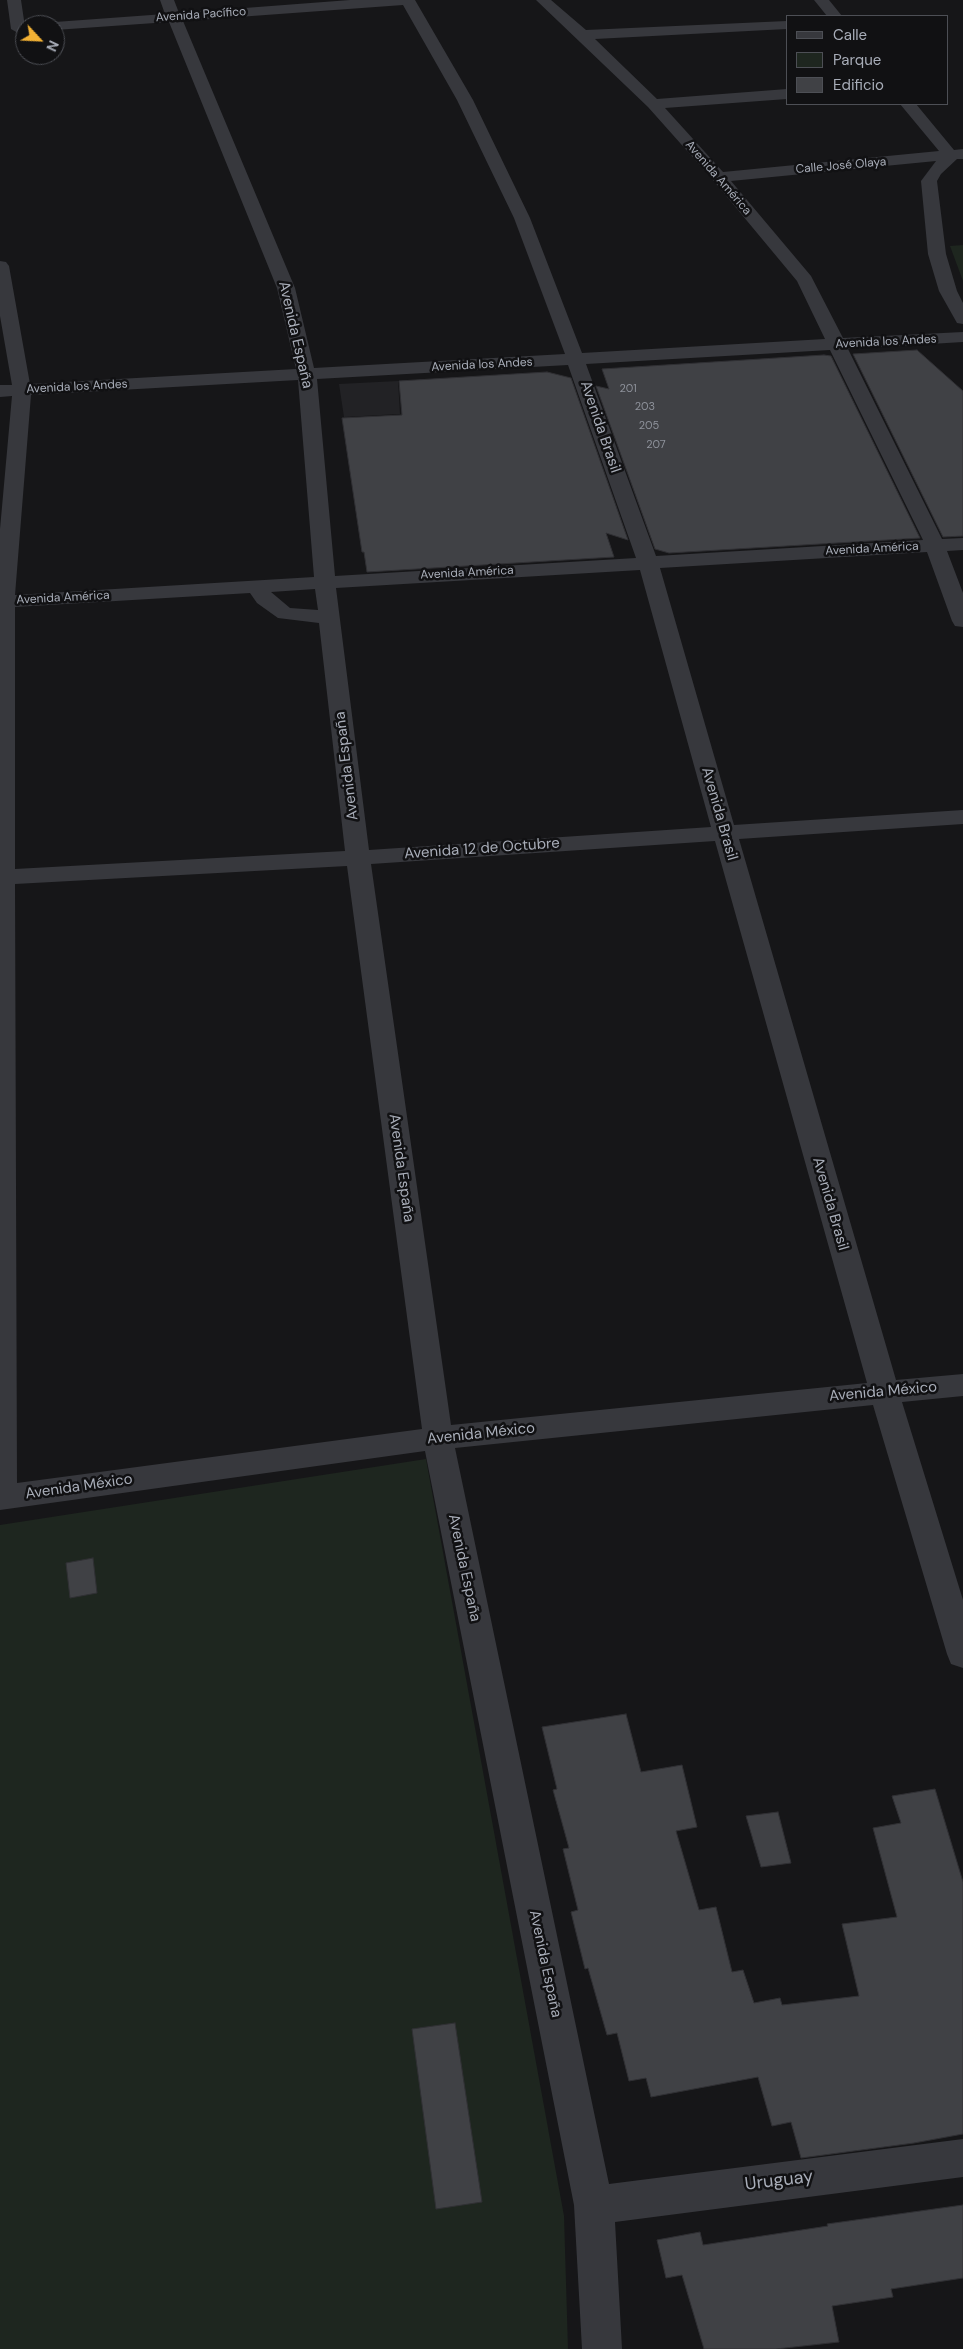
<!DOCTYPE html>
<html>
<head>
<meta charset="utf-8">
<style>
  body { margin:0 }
  #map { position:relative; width:963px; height:2349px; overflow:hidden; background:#161618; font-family:"DM Sans",sans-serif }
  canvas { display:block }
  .legend { position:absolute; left:786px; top:15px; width:162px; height:90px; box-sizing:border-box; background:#111113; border:1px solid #4d4f55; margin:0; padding:6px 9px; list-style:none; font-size:15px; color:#a8adb8 }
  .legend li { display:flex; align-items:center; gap:10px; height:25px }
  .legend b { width:25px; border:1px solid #4d4f55 }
  .north { position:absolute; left:15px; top:15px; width:50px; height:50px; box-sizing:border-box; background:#111113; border:1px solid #4d4f55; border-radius:50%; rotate:115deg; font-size:14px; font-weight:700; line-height:20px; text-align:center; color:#a8adb8 }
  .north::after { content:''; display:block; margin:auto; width:18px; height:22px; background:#f2b134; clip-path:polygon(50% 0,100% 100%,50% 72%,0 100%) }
</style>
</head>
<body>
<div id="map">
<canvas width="963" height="2349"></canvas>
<ul class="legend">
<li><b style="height:6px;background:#37383d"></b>Calle</li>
<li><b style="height:14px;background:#1e261f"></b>Parque</li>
<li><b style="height:14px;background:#404145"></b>Edificio</li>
</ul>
<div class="north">N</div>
</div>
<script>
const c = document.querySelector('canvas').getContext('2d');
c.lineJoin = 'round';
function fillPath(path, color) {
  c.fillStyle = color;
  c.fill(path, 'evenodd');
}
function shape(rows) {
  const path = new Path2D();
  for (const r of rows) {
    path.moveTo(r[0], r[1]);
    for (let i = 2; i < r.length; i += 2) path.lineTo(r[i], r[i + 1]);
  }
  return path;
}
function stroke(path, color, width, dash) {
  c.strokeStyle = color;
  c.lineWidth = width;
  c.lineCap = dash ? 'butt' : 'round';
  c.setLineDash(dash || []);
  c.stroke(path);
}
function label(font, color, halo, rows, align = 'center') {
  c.font = font + ' "DM Sans",sans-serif';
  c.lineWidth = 5;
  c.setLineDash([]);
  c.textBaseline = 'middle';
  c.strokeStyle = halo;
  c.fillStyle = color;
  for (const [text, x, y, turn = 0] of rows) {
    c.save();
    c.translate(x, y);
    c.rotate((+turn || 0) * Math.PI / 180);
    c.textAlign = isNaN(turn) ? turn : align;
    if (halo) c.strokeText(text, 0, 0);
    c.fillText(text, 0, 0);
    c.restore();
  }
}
const built = shape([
  [398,381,400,414,344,417,339,384]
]);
const green = shape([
  [963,245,963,281,950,246],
  [426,1459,564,2216,568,2349,0,2349,0,1525]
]);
const building = shape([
  [917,350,963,391,963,536,943,537,853,354,917,350],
  [824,355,831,356,920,538,669,553,655,549,596,386,609,389,602,369,824,355],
  [547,372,571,378,628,540,606,533,614,557,367,572,364,552,362,552,342,418,402,415,399,381,547,372],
  [93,1558,97,1593,70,1598,66,1563,93,1558],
  [626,1714,641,1772,682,1765,697,1827,676,1831,699,1910,716,1907,732,1972,743,1970,754,2003,780,1998,782,2005,859,1996,842,1924,897,1917,873,1828,901,1823,892,1796,935,1789,963,1882,963,2134,914,2143,801,2158,791,2122,772,2126,758,2077,651,2097,646,2078,629,2081,617,2033,607,2035,588,1968,585,1969,571,1912,578,1910,563,1849,569,1848,553,1790,557,1789,542,1727,626,1714],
  [778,1812,791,1863,761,1867,746,1816,778,1812],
  [455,2023,482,2202,436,2209,412,2029,455,2023],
  [963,2205,963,2278,891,2289,893,2297,832,2306,839,2342,776,2349,704,2349,682,2275,666,2278,657,2240,700,2232,703,2245,828,2226,827,2224,963,2205]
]);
const minor = shape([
  [7,0,21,0,25,27,23,32,18,33,11,29,7,0],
  [160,0,174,0,179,13,350,0,415,0,473,100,530,218,582,353,825,339,797,281,713,180,648,107,536,0,551,0,586,30,787,21,787,29,595,39,657,99,787,89,787,99,665,108,723,172,939,151,900,104,916,104,954,150,963,149,963,159,957,159,941,174,937,181,946,254,957,291,963,303,963,324,957,323,939,291,928,254,921,181,936,161,731,181,811,276,843,338,963,332,963,342,848,349,942,539,963,538,963,550,947,551,963,593,963,627,955,626,952,621,927,552,660,568,734,825,963,810,963,824,739,839,896,1380,963,1374,963,1396,902,1402,963,1600,963,1668,951,1664,947,1654,873,1405,455,1448,609,2184,963,2139,963,2177,615,2222,622,2349,582,2349,574,2205,425,1451,0,1510,0,529,12,396,0,397,0,385,12,385,0,316,0,261,6,262,9,266,30,384,296,369,277,288,169,22,55,30,55,25,48,25,55,22,165,14,160,0],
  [403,5,457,100,514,218,565,354,314,368,295,288,183,21,403,5],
  [830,350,923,540,656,556,586,364,830,350],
  [568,365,636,558,335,576,317,379,568,365],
  [298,380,314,577,15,595,31,395,298,380],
  [640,570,711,827,369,850,336,588,640,570],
  [315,589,318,610,290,608,271,592,315,589],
  [250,593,257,603,278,618,319,623,345,851,15,869,15,607,250,593],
  [715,841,867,1383,451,1425,371,864,715,841],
  [347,866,422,1429,17,1483,15,884,347,866],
  [814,0,829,0,842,16,827,16,814,0]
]);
const farNumbernames = [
  ["201",628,389],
  ["203",645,407],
  ["205",649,426],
  ["207",656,445]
];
const farStreetnames = [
  ["Avenida Pacífico",201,15,-4],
  ["Calle José Olaya",841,166,-5],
  ["Avenida América",718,178,49],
  ["Avenida los Andes",886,342,-3],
  ["Avenida los Andes",482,365,-3],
  ["Avenida los Andes",77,387,-3],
  ["Avenida América",872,549,-3],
  ["Avenida América",467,573,-3],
  ["Avenida América",63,598,-3]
];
const streetNames = [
  ["Avenida España",295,335,77],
  ["Avenida Brasil",600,427,71],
  ["Avenida España",347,766,-97],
  ["Avenida Brasil",719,814,74],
  ["Avenida 12 de Octubre",482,849,-4],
  ["Avenida España",401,1168,82],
  ["Avenida Brasil",830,1204,74],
  ["Avenida México",883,1392,-5],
  ["Avenida México",481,1434,-6],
  ["Avenida México",79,1487,-8],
  ["Avenida España",464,1568,78],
  ["Avenida España",545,1964,78]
];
const nearStreetnames = [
  ["Uruguay",779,2181,-7]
];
fillPath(built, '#222225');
fillPath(green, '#1e261f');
fillPath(building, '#404145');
stroke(building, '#303034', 1);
fillPath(minor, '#37383d');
label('11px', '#8e929b', null, farNumbernames);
label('12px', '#a8adb8', '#111113', farStreetnames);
label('15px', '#a8adb8', '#111113', streetNames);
label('18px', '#a8adb8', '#111113', nearStreetnames);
</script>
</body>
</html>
